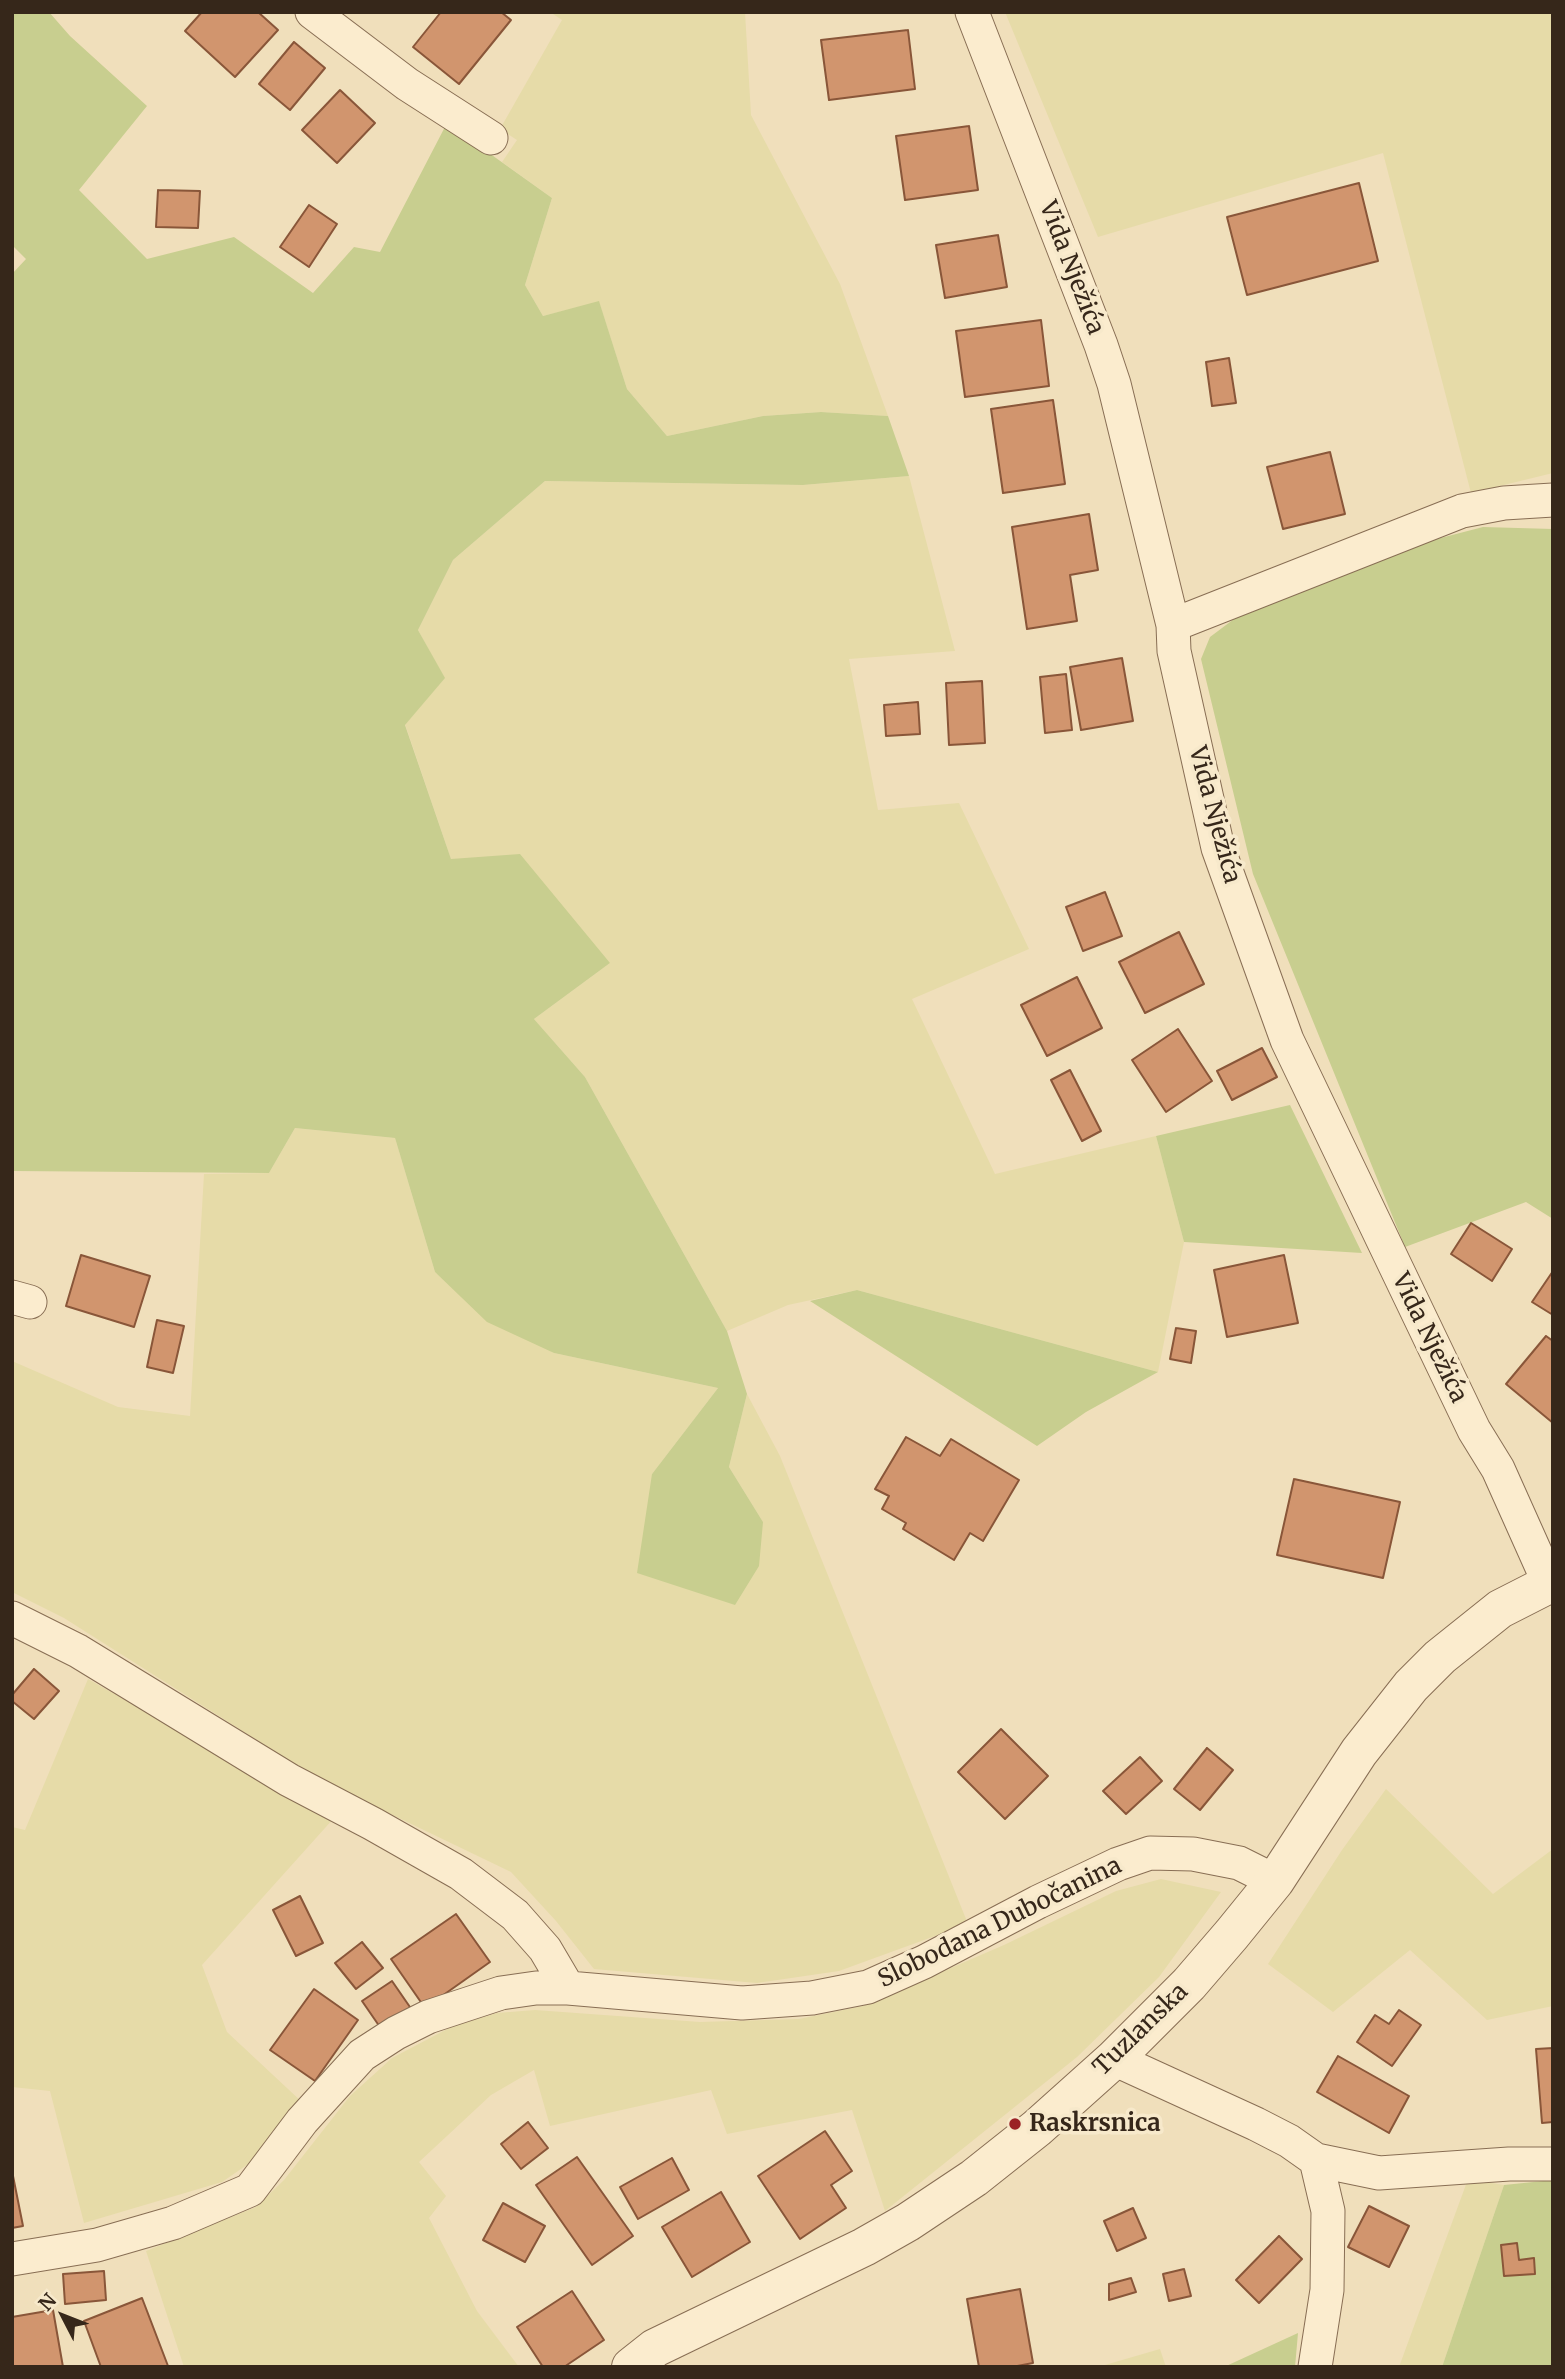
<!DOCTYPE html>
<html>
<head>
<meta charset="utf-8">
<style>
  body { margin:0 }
  #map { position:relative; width:1565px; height:2379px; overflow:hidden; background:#f0dfbb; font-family:Merriweather,serif }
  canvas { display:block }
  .frame { position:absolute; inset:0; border:14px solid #36271a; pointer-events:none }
  .north { position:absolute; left:28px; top:2281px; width:70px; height:70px; -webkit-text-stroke:5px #f7e9cb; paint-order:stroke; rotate:312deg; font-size:19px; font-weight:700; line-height:28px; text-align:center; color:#36271a }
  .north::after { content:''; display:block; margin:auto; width:24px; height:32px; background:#36271a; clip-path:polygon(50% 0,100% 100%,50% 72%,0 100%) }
</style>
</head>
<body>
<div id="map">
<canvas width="1565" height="2379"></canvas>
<div class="frame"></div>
<div class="north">N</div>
</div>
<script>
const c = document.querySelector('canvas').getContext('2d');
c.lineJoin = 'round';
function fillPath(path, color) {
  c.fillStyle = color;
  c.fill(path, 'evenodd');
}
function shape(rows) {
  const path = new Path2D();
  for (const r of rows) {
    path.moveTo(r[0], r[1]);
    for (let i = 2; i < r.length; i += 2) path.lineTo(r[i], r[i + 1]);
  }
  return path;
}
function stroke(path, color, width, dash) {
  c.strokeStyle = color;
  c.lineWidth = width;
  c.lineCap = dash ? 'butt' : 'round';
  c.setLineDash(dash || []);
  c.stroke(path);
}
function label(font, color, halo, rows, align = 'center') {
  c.font = font + ' Merriweather,serif';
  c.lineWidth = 7;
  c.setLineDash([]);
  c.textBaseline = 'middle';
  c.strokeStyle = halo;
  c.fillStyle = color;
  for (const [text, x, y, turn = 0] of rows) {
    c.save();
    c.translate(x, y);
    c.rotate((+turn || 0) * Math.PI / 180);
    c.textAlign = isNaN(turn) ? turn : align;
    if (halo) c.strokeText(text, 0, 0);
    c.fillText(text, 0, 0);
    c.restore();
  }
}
const farmland = shape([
  [550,12,745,12,751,115,840,284,888,416,821,412,763,416,667,436,627,389,599,302,543,316,525,285,552,198,502,162,517,140,500,129,562,20],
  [1005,12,1553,12,1553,473,1471,493,1383,153,1098,237],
  [909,476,955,651,849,659,878,810,959,803,1029,949,912,999,995,1174,1156,1136,1184,1242,1158,1372,857,1290,788,1305,727,1331,585,1077,534,1019,610,963,451,859,405,724,444,678,418,630,453,560,545,481,803,485],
  [295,1128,395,1138,435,1272,554,1353,718,1388,652,1474,763,1522,729,1467,747,1394,780,1456,968,1924,839,1971,757,1983,594,1969,556,1921,511,1872,320,1780,64,1618,12,1592,12,1361,118,1407,190,1416,204,1174,269,1173],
  [88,1679,334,1818,202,1965,227,2032,303,2103,254,2160,222,2182,84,2223,50,2091,12,2087,12,1827,25,1830],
  [1386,1789,1493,1894,1553,1849,1553,2006,1487,2020,1410,1950,1333,2012,1268,1964,1342,1850],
  [1161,1879,1221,1892,1159,1977,1077,2057,885,2211,852,2110,727,2134,711,2090,550,2126,534,2070,491,2095,419,2162,446,2196,429,2218,477,2311,519,2367,184,2367,146,2251,256,2207,284,2180,350,2096,392,2058,453,2026,497,2013,535,2010,700,2022,799,2019,863,2006,1004,1945,1116,1891],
  [1468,2179,1504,2185,1442,2367,1399,2367],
  [1160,2349,1166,2367,1098,2367]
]);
const green = shape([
  [12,12,49,12,70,36,147,106,79,190,147,259,234,237,313,293,354,247,380,252,447,123,552,198,525,285,543,316,599,301,627,389,667,436,763,416,821,412,888,416,909,476,803,485,545,481,453,560,418,630,445,678,405,725,451,859,520,854,610,963,534,1019,585,1077,727,1331,747,1394,729,1467,763,1522,759,1566,735,1605,637,1573,652,1474,718,1388,554,1353,487,1322,435,1272,395,1138,295,1128,269,1173,12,1171,12,274,26,259,12,245],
  [1483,527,1553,529,1553,1219,1526,1202,1405,1247,1253,874,1201,659,1210,637,1234,619,1433,540],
  [1290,1105,1362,1253,1184,1242,1156,1136],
  [857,1290,1158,1372,1086,1412,1037,1446,810,1301],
  [1553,2180,1553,2367,1442,2367,1504,2185],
  [1298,2333,1295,2367,1224,2367]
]);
const building = shape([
  [202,12,258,12,278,30,235,77,185,31,202,12],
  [441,12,501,12,511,20,459,84,413,47,441,12],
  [908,30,915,89,829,100,821,40,908,30],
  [294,42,325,68,290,110,259,84,294,42],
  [340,90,375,123,337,163,302,130,340,90],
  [969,126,978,190,905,200,896,136,969,126],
  [1359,183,1378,261,1247,295,1227,217,1359,183],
  [158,190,200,191,198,228,156,227,158,190],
  [309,205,337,224,309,267,280,247,309,205],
  [998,235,1007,287,945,298,936,245,998,235],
  [1041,320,1049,386,965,397,956,331,1041,320],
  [1229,358,1236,403,1212,406,1206,362,1229,358],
  [1053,400,1065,484,1003,493,991,409,1053,400],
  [1330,452,1345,514,1283,529,1267,467,1330,452],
  [1089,514,1098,570,1070,575,1077,621,1027,629,1012,527,1089,514],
  [1122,658,1133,721,1081,730,1070,667,1122,658],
  [1066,674,1072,730,1045,733,1040,677,1066,674],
  [982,681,985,743,949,745,946,683,982,681],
  [918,702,920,734,886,736,884,705,918,702],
  [1105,892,1122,936,1083,951,1066,907,1105,892],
  [1179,932,1204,984,1145,1013,1119,962,1179,932],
  [1077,977,1102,1028,1047,1056,1021,1005,1077,977],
  [1178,1029,1212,1081,1166,1112,1132,1060,1178,1029],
  [1262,1048,1277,1077,1232,1100,1217,1071,1262,1048],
  [1070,1070,1101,1131,1082,1141,1051,1080,1070,1070],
  [1471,1223,1512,1249,1492,1281,1451,1254,1471,1223],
  [81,1255,150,1276,134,1327,66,1306,81,1255],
  [1284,1255,1298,1323,1227,1337,1214,1270,1284,1255],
  [1553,1271,1553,1315,1532,1302,1553,1271],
  [157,1320,184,1326,173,1373,147,1367,157,1320],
  [1176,1328,1196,1331,1191,1363,1170,1359,1176,1328],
  [1546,1336,1553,1341,1553,1423,1506,1384,1546,1336],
  [906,1437,940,1456,951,1439,1019,1480,983,1541,970,1533,954,1560,903,1529,906,1523,882,1509,889,1496,875,1489,906,1437],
  [1294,1479,1400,1502,1383,1578,1277,1555,1294,1479],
  [34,1669,59,1691,34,1719,12,1701,12,1695,34,1669],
  [1001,1729,1048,1776,1005,1819,958,1772,1001,1729],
  [1207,1748,1233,1770,1200,1810,1174,1789,1207,1748],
  [1140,1757,1162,1781,1126,1814,1103,1791,1140,1757],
  [300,1896,323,1943,296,1956,273,1910,300,1896],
  [456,1914,490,1962,425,2008,391,1959,456,1914],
  [362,1942,383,1968,356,1989,335,1963,362,1942],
  [392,1981,412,2010,382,2030,362,2001,392,1981],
  [314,1989,358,2020,315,2081,270,2050,314,1989],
  [1399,2010,1421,2025,1392,2066,1357,2042,1375,2015,1389,2024,1399,2010],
  [1553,2048,1553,2122,1542,2123,1536,2049,1553,2048],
  [1338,2056,1409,2096,1389,2133,1317,2092,1338,2056],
  [528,2122,548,2148,521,2169,501,2144,528,2122],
  [825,2131,852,2171,831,2185,846,2208,800,2239,758,2176,825,2131],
  [577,2157,633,2236,592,2265,536,2185,577,2157],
  [672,2158,689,2190,638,2219,620,2187,672,2158],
  [12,2171,23,2226,12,2228,12,2171],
  [721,2192,750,2242,692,2277,662,2227,721,2192],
  [503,2203,545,2226,525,2262,483,2240,503,2203],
  [1369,2206,1409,2226,1389,2267,1348,2247,1369,2206],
  [1133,2208,1146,2238,1117,2251,1104,2221,1133,2208],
  [1279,2236,1302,2259,1259,2303,1236,2280,1279,2236],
  [1517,2243,1519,2260,1534,2258,1535,2274,1504,2276,1501,2245,1517,2243],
  [1184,2269,1191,2296,1169,2301,1163,2274,1184,2269],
  [104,2271,106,2300,65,2304,63,2274,104,2271],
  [1131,2278,1136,2292,1109,2300,1109,2284,1131,2278],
  [1020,2289,1033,2363,1012,2367,979,2367,967,2299,1020,2289],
  [572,2291,604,2340,564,2367,543,2367,517,2327,572,2291],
  [142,2298,168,2366,101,2367,84,2321,142,2298],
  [53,2310,63,2367,12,2367,12,2317,53,2310]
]);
const minor = shape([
  [312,12,407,84,491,138],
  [972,12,1101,345,1114,384,1173,625,1174,651,1218,848,1287,1040,1474,1430,1498,1469,1549,1583],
  [1173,625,1462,511,1504,503,1553,500],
  [12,1297,30,1302],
  [12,1618,78,1651,289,1780,373,1824,461,1874,515,1915,545,1949,568,1988],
  [1114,2059,1256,2124,1289,2141,1316,2160,1379,2173,1509,2164,1553,2164],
  [12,2259,97,2245,173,2223,250,2190,302,2121,362,2055,396,2033,428,2017,501,1993,536,1988,568,1988,742,2003,812,1998,868,1987,924,1962,1038,1902,1118,1864,1150,1853,1193,1854,1239,1863,1275,1881],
  [1315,2367,1327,2290,1328,2211,1316,2160]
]);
const tertiary = shape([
  [631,2367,655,2348,864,2247,908,2222,974,2178,1037,2128,1114,2059,1189,1984,1232,1934,1275,1881,1359,1752,1411,1686,1440,1657,1500,1609,1553,1582]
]);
const markers = [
  [1015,2124,7,"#9b2125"]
];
const streetNames = [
  ["Vida Nježića",1071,268,69],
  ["Vida Nježića",1214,815,75],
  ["Vida Nježića",1429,1338,64],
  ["Slobodana Dubočanina",1000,1923,-26],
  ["Tuzlanska",1141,2030,-44]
];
const poiNames = [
  ["Raskrsnica",1029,2124]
];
fillPath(farmland, '#e6dba8');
fillPath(green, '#c8ce8f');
fillPath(building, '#d1956e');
stroke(building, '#895639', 2);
stroke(minor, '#886e54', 35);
stroke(tertiary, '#886e54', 40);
stroke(minor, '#fbecce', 33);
stroke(tertiary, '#fbecce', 38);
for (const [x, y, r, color] of markers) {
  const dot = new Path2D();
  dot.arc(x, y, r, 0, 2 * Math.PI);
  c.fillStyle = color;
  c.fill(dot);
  stroke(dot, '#f7e9cb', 2.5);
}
label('24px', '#36271a', '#f7e9cb', streetNames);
label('bold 24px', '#36271a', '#f7e9cb', poiNames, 'left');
</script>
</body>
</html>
